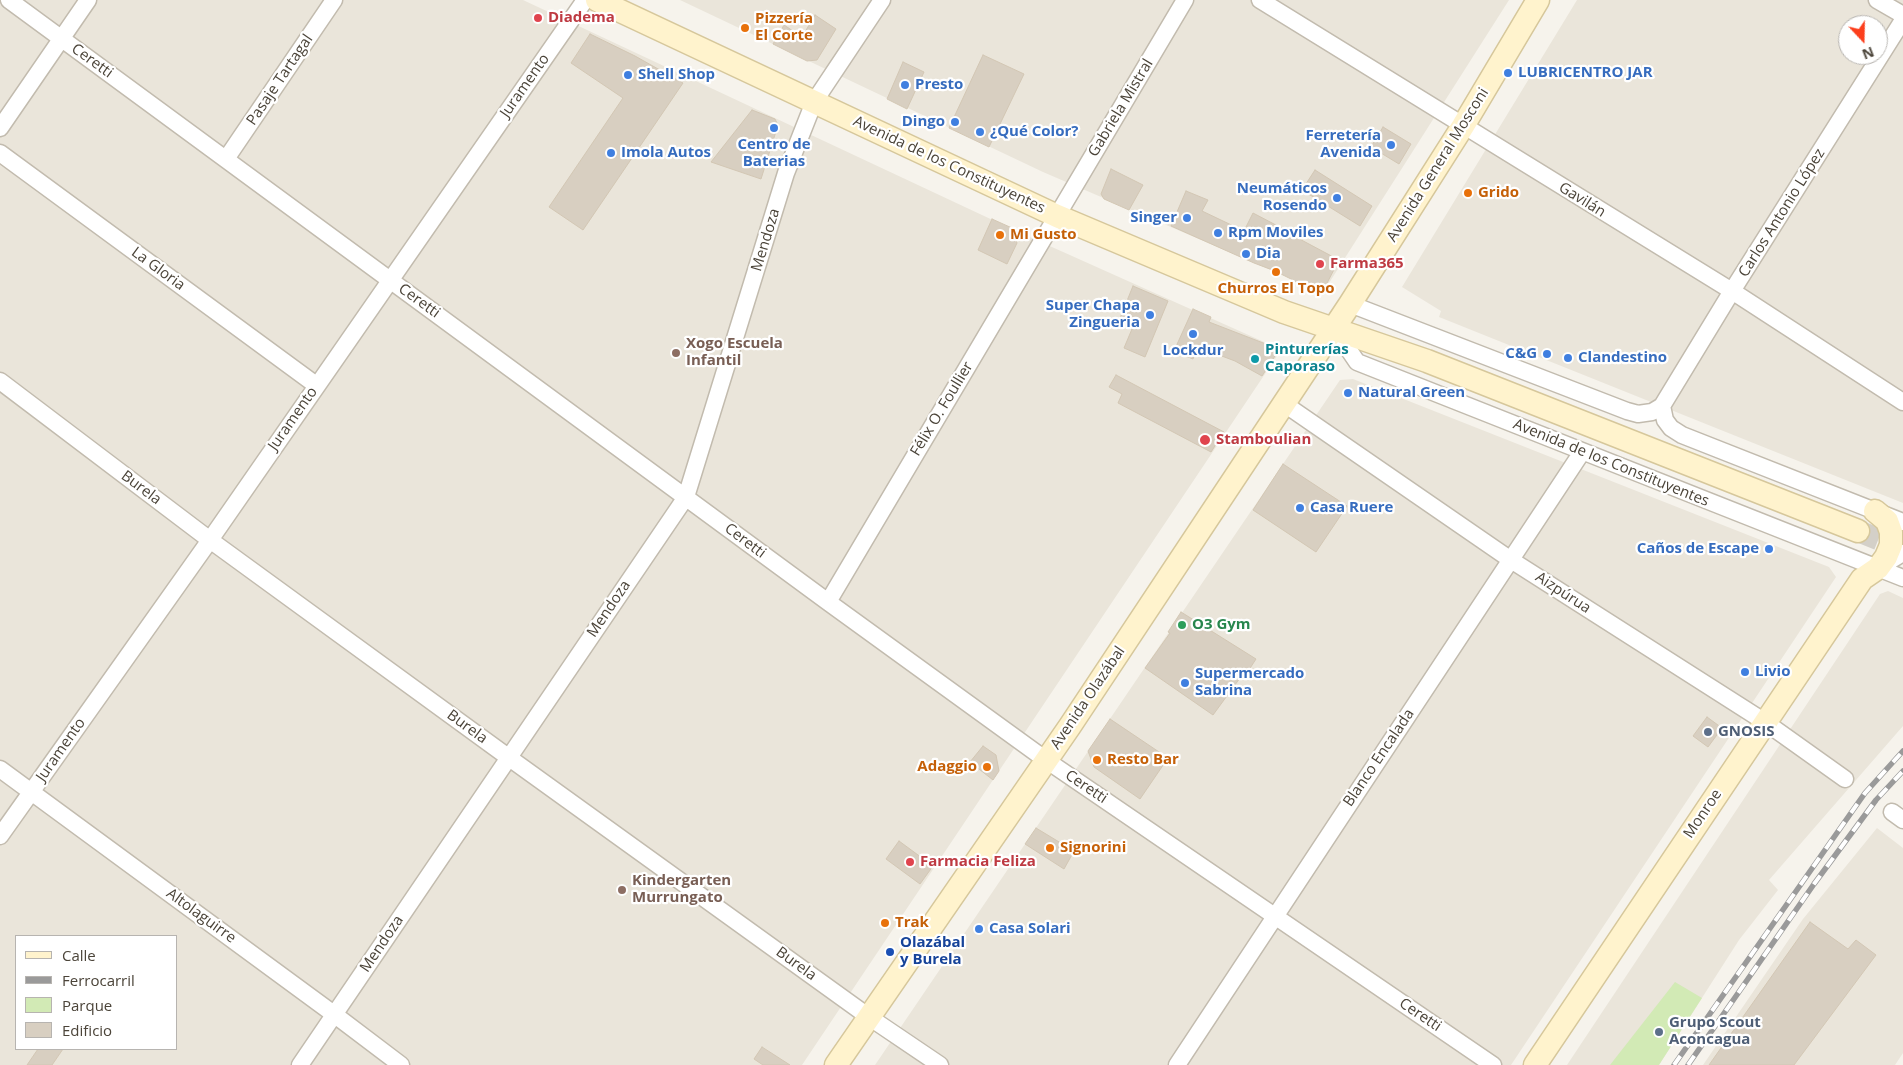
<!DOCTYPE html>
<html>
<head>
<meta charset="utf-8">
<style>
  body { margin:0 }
  #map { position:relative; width:1903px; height:1065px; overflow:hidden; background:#f6f3ec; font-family:"Open Sans",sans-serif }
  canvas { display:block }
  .legend { position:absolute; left:15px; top:935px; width:162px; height:115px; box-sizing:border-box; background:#fff; border:1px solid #b7b4b0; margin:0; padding:6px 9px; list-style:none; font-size:15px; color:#4b4439 }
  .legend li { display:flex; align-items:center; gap:10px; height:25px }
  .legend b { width:25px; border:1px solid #b7b4b0 }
  .north { position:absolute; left:1838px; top:15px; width:50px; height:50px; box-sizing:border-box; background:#fff; border:1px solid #b7b4b0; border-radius:50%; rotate:159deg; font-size:14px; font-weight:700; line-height:20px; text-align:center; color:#4b4439 }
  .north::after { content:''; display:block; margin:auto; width:18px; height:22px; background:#fc3f1d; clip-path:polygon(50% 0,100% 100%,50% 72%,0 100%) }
</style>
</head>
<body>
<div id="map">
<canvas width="1903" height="1065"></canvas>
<ul class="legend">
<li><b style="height:6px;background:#fff3cd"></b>Calle</li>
<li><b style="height:6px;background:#9a9a9a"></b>Ferrocarril</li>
<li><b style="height:14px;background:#d2eab5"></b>Parque</li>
<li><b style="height:14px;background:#d8cfc1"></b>Edificio</li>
</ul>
<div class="north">N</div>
</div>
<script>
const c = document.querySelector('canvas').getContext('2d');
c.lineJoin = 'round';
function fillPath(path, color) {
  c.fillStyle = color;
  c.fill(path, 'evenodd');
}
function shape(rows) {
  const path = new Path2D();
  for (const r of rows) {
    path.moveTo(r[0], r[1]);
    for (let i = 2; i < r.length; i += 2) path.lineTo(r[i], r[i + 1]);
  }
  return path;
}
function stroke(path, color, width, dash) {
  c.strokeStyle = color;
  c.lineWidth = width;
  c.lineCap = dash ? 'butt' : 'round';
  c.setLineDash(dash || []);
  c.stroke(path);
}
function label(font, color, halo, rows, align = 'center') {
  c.font = font + ' "Open Sans",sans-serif';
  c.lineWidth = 4.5;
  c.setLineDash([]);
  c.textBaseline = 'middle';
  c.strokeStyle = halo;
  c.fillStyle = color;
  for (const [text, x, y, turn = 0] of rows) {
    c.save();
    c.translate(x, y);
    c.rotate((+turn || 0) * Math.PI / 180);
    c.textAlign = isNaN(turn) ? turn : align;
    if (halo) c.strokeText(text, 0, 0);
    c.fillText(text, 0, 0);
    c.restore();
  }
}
const residential = shape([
  [0,0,523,0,1014,230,1273,346,1277,356,802,1065,0,1065],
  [16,936,176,936,176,1049,16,1049],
  [680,0,1509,0,1329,283,1315,289,1043,172],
  [1577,0,1903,0,1903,503,1439,317,1441,311,1402,287],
  [1848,25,1878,25,1878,55,1848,55],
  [1353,379,1829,567,1836,577,1511,1065,875,1065,1340,380],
  [1888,591,1903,598,1903,726,1769,880,1778,890,1739,940,1659,1065,1567,1065,1880,594],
  [1877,828,1903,848,1903,1053,1895,1065,1703,1065,1803,919]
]);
const green = shape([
  [1675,982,1702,998,1659,1065,1610,1065]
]);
const building = shape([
  [815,15,836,29,817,60,807,61,773,44,784,25,802,37,815,15],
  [590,34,635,56,683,83,583,230,549,207,623,98,571,63,590,34],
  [983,55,1024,74,989,147,949,128,983,55],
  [903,62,924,72,907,109,887,99,903,62],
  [752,110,775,119,778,125,761,179,711,162,752,110],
  [1383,127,1411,144,1399,164,1371,147,1383,127],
  [1111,169,1143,185,1129,210,1104,199,1101,194,1111,169],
  [1315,170,1372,206,1360,226,1302,190,1315,170],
  [1186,191,1208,200,1202,211,1244,231,1253,213,1293,234,1292,235,1339,260,1326,285,1311,289,1275,271,1254,263,1171,226,1186,191],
  [992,219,1012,228,1017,243,1007,264,978,250,992,219],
  [1133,286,1168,301,1145,357,1124,348,1132,329,1118,323,1133,286],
  [1193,309,1211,317,1209,322,1271,346,1275,356,1262,376,1235,361,1198,347,1193,359,1174,351,1193,309],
  [1116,375,1224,432,1211,452,1118,403,1122,394,1109,387,1116,375],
  [1283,464,1347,506,1316,552,1253,510,1283,464],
  [1181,612,1256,659,1243,679,1240,678,1213,715,1145,668,1170,633,1168,632,1181,612],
  [1707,717,1722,728,1708,747,1693,736,1707,717],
  [1110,719,1168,758,1140,799,1094,767,1088,751,1110,719],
  [983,746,996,755,999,771,993,780,970,762,983,746],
  [1036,828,1074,851,1064,869,1025,844,1036,828],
  [899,841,933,866,920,884,886,859,899,841],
  [1810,922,1848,949,1856,940,1876,955,1794,1065,1709,1065,1810,922],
  [762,1047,790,1065,763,1065,754,1059,762,1047],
  [38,1049,63,1049,52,1065,27,1065,38,1049]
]);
const secondaryTunnel = shape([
  [1858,531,1903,549]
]);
const street = shape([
  [9,0,828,602,1046,760,1493,1065],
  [1260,0,1732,291,1903,402],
  [1877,0,1903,15],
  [0,128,88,0],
  [0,153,316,385],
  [226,159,334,0],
  [1350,304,1627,411,1638,414,1652,412,1662,406,1732,291,1903,20],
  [1334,328,1357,362,1903,578],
  [0,381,210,540,508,757,869,1017,940,1065],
  [1283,403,1511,560,1765,722,1845,779],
  [1662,406,1665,420,1671,428,1682,435,1903,522],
  [1880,567,1903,553],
  [828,602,1185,0],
  [0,769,335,1015,401,1065],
  [1892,812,1903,820],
  [0,836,210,540,585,0],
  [300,1065,686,497,786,173,814,102,882,0],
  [1177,1065,1582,452]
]);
const secondary = shape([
  [597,0,1057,216,1284,312,1427,361,1858,531],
  [836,1065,1070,726,1350,304,1463,126,1538,0],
  [1535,1065,1862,579,1878,568,1886,557,1891,545,1891,532,1887,521,1875,511]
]);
const rail = shape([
  [1674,1065,1865,793,1903,751],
  [1688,1065,1814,884,1876,800,1903,771]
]);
const markers = [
  [538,18,5,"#e0444e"],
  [745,28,5,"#e8710a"],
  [1508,73,5,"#3f7fe0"],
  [628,75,5,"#3f7fe0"],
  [905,85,5,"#3f7fe0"],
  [955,122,5,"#3f7fe0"],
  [774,128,5,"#3f7fe0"],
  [980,132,5,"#3f7fe0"],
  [1391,145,5,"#3f7fe0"],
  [611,153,5,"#3f7fe0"],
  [1468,193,5,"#e8710a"],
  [1337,198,5,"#3f7fe0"],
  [1187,218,5,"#3f7fe0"],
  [1218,233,5,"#3f7fe0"],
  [1000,235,5,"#e8710a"],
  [1246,254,5,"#3f7fe0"],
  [1320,264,5,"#e0444e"],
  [1276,272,5,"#e8710a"],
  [1150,315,5,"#3f7fe0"],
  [1193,334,5,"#3f7fe0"],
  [676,353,5,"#8d6e63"],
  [1547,354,5,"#3f7fe0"],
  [1568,358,5,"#3f7fe0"],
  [1255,359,5,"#0f9aa8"],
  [1348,393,5,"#3f7fe0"],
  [1205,440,6,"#e0444e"],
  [1300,508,5,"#3f7fe0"],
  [1769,549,5,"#3f7fe0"],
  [1182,625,5,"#2e9e5b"],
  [1745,672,5,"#3f7fe0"],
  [1185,683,5,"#3f7fe0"],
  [1708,732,5,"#5c6f8a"],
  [1097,760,5,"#e8710a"],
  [987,767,5,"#e8710a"],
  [1050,848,5,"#e8710a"],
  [910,862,5,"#e0444e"],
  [622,890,5,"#8d6e63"],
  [885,923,5,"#e8710a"],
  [979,929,5,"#3f7fe0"],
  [890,952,5,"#1a4fb4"],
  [1659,1032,5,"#5c6f8a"]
];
const healthNames = [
  ["Diadema",548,18],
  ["Farma365",1330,264],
  ["Stamboulian",1216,440],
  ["Farmacia Feliza",920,862]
];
const foodNames = [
  ["Pizzería",755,19],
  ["El Corte",755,36],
  ["Grido",1478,193],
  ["Mi Gusto",1010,235],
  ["Churros El Topo",1276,289,"center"],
  ["Resto Bar",1107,760],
  ["Adaggio",977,767,"right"],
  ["Signorini",1060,848],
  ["Trak",895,923]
];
const streetNames = [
  ["Ceretti",92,61,36],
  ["Pasaje Tartagal",280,80,-56],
  ["Juramento",525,86,-55],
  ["Gabriela Mistral",1121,108,-59],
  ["Avenida de los Constituyentes",949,165,25],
  ["Avenida General Mosconi",1438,165,-58],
  ["Gavilán",1582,200,32],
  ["Carlos Antonio López",1782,213,-58],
  ["Mendoza",766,240,-73],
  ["La Gloria",158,269,36],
  ["Ceretti",419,301,36],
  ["Félix O. Foullier",942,409,-59],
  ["Juramento",293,419,-55],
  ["Avenida de los Constituyentes",1611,463,22],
  ["Burela",141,488,37],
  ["Ceretti",745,541,37],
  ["Aizpúrua",1563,593,33],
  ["Mendoza",609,609,-56],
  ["Avenida Olazábal",1088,698,-56],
  ["Burela",467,727,36],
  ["Juramento",61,750,-55],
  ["Blanco Encalada",1379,758,-56],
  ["Ceretti",1086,787,34],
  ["Monroe",1703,814,-56],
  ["Altolaguirre",201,916,36],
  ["Mendoza",382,944,-56],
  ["Burela",796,964,36],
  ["Ceretti",1420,1015,34]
];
const shopNames = [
  ["LUBRICENTRO JAR",1518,73],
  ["Shell Shop",638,75],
  ["Presto",915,85],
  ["Dingo",945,122,"right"],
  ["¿Qué Color?",990,132],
  ["Ferretería",1381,136,"right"],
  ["Avenida",1381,153,"right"],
  ["Centro de",774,145,"center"],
  ["Baterias",774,162,"center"],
  ["Imola Autos",621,153],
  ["Neumáticos",1327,189,"right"],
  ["Rosendo",1327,206,"right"],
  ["Singer",1177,218,"right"],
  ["Rpm Moviles",1228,233],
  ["Dia",1256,254],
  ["Super Chapa",1140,306,"right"],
  ["Zingueria",1140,323,"right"],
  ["Lockdur",1193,351,"center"],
  ["C&G",1537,354,"right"],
  ["Clandestino",1578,358],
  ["Natural Green",1358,393],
  ["Casa Ruere",1310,508],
  ["Caños de Escape",1759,549,"right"],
  ["Livio",1755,672],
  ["Supermercado",1195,674],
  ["Sabrina",1195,691],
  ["Casa Solari",989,929]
];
const educationNames = [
  ["Xogo Escuela",686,344],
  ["Infantil",686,361],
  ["Kindergarten",632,881],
  ["Murrungato",632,898]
];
const cultureNames = [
  ["Pinturerías",1265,350],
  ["Caporaso",1265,367]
];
const leisureNames = [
  ["O3 Gym",1192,625]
];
const serviceNames = [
  ["GNOSIS",1718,732],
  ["Grupo Scout",1669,1023],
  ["Aconcagua",1669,1040]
];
const transitNames = [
  ["Olazábal",900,943],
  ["y Burela",900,960]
];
fillPath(residential, '#eae5da');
fillPath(green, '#d2eab5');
fillPath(building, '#d8cfc1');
stroke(building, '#d3c7b4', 1);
stroke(secondaryTunnel, '#d4d0c8', 22, [22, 11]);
stroke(street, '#c2bbae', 19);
stroke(secondary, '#d6c79b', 25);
stroke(street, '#fff', 16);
stroke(secondary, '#fff3cd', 22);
stroke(rail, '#9a9a9a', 5.5);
stroke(rail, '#fff', 4, [11]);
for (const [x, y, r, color] of markers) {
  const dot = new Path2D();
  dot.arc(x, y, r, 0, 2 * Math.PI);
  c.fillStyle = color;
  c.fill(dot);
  stroke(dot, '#fff', 2);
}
label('bold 15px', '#be3a42', '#fff', healthNames, 'left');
label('bold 15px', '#c56008', '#fff', foodNames, 'left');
label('15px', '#4b4439', '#fff', streetNames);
label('bold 15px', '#366cbe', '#fff', shopNames, 'left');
label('bold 15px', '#785e54', '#fff', educationNames, 'left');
label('bold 15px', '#0d838f', '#fff', cultureNames, 'left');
label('bold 15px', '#27864d', '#fff', leisureNames, 'left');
label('bold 15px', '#4e5e75', '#fff', serviceNames, 'left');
label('bold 15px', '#164399', '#fff', transitNames, 'left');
</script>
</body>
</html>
